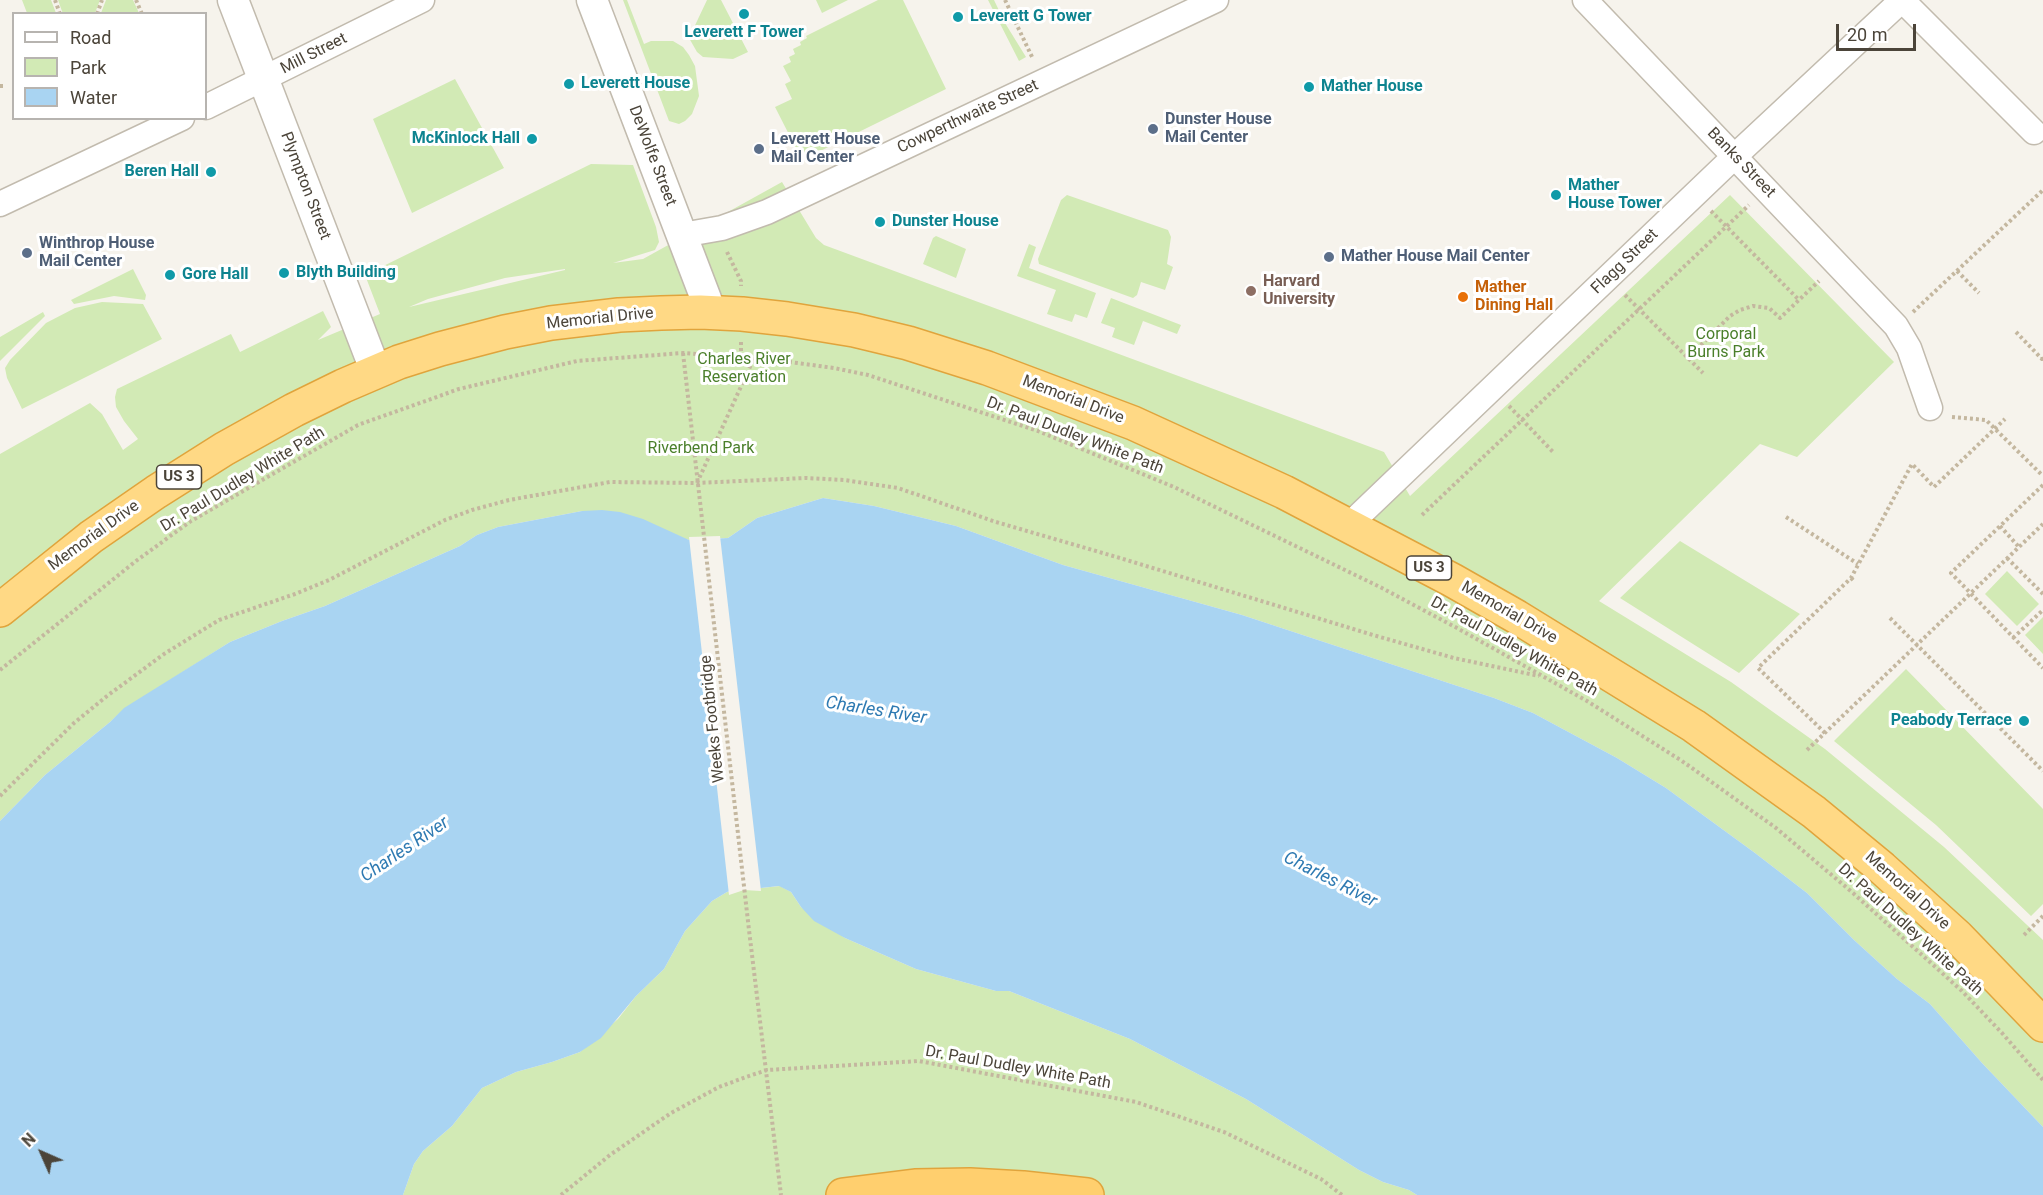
<!DOCTYPE html>
<html>
<head>
<meta charset="utf-8">
<style>
  body { margin:0 }
  #map { position:relative; width:2043px; height:1195px; overflow:hidden; background:#f6f3ec; font-family:Roboto,sans-serif }
  canvas { display:block }
  .legend { position:absolute; left:12px; top:12px; width:195px; height:108px; box-sizing:border-box; background:#fff; border:2px solid #b7b4b0; margin:0; padding:8px 10px; list-style:none; font-size:18px; color:#4b4439 }
  .legend li { display:flex; align-items:center; gap:12px; height:30px }
  .legend b { width:30px; border:2px solid #b7b4b0 }
  .north { position:absolute; left:12px; top:1123px; width:60px; height:60px; -webkit-text-stroke:4px #fff; paint-order:stroke; rotate:315deg; font-size:16px; font-weight:700; line-height:24px; text-align:center; color:#4b4439 }
  .north::after { content:''; display:block; margin:auto; width:21px; height:27px; background:#4b4439; clip-path:polygon(50% 0,100% 100%,50% 72%,0 100%) }
  .scale { position:absolute; left:1836px; top:24px; width:80px; height:27px; box-sizing:border-box; border:3px solid #4b4439; border-top:0; padding-left:8px; font-size:18px; line-height:21px; white-space:nowrap; color:#4b4439; -webkit-text-stroke:4px #fff; paint-order:stroke }
</style>
</head>
<body>
<div id="map">
<canvas width="2043" height="1195"></canvas>
<ul class="legend">
<li><b style="height:8px;background:#fff"></b>Road</li>
<li><b style="height:16px;background:#d2eab5"></b>Park</li>
<li><b style="height:16px;background:#a9d4f2"></b>Water</li>
</ul>
<div class="north">N</div>
<div class="scale">20 m</div>
</div>
<script>
const c = document.querySelector('canvas').getContext('2d');
c.lineJoin = 'round';
function fillPath(path, color) {
  c.fillStyle = color;
  c.fill(path, 'evenodd');
}
function shape(rows) {
  const path = new Path2D();
  for (const r of rows) {
    path.moveTo(r[0], r[1]);
    for (let i = 2; i < r.length; i += 2) path.lineTo(r[i], r[i + 1]);
  }
  return path;
}
function stroke(path, color, width, dash) {
  c.strokeStyle = color;
  c.lineWidth = width;
  c.lineCap = dash ? 'butt' : 'round';
  c.setLineDash(dash || []);
  c.stroke(path);
}
function label(font, color, halo, rows, align = 'center') {
  c.font = font + ' Roboto,sans-serif';
  c.lineWidth = 6;
  c.setLineDash([]);
  c.textBaseline = 'middle';
  c.strokeStyle = halo;
  c.fillStyle = color;
  for (const [text, x, y, turn = 0] of rows) {
    c.save();
    c.translate(x, y);
    c.rotate((+turn || 0) * Math.PI / 180);
    c.textAlign = isNaN(turn) ? turn : align;
    if (halo) c.strokeText(text, 0, 0);
    c.fillText(text, 0, 0);
    c.restore();
  }
}
const green = shape([
  [22,0,51,0,56,13,27,13],
  [58,0,100,0,95,13,63,14],
  [106,0,133,0,139,13,101,13],
  [623,0,627,0,644,44,651,41,673,41,683,47,689,55,695,66,699,96,692,114,685,121,679,124,669,121],
  [707,0,721,0,748,52,733,59,703,57,697,52,689,38],
  [816,0,848,0,822,13],
  [878,0,903,0,946,89,802,160,775,107,792,99,785,84,791,81,783,66,791,62,789,57,795,54,793,49,801,45,800,42,807,38,806,36],
  [988,0,994,0,1005,23,1026,57,1019,61],
  [455,79,504,168,412,213,373,119],
  [591,164,633,165,656,227,659,242,655,250,613,263,643,259,782,182,816,238,824,245,1384,452,1410,496,1730,195,1894,362,1797,457,1760,444,1599,601,1731,682,1825,749,1944,847,2043,940,2043,1127,1982,1063,1930,1004,1897,979,1854,940,1807,893,1755,853,1666,788,1617,758,1533,713,1494,698,1242,615,1063,565,956,526,874,506,823,498,757,518,728,538,689,540,582,511,498,527,477,535,460,546,325,606,282,621,230,642,123,710,110,722,45,775,0,821,0,454,90,403,102,414,123,450,138,439,124,421,116,407,115,397,117,389,231,334,240,352,323,311,331,327,318,340,380,314,365,275],
  [565,269,565,270,409,307,428,299,505,278],
  [1067,195,1168,230,1171,237,1167,264,1173,267,1165,290,1141,282,1137,295,1133,298,1039,264,1038,259,1061,200],
  [936,236,966,249,956,278,923,264,933,238],
  [1029,244,1036,247,1029,268,1096,293,1087,318,1075,314,1072,322,1047,314,1056,290,1017,276],
  [133,269,146,295,145,300,114,296,74,304,71,300],
  [1111,298,1181,325,1177,334,1143,321,1134,345,1112,337,1115,328,1101,323],
  [102,302,143,304,162,339,22,409,7,378,5,368,10,360,46,323,75,308],
  [43,312,45,316,0,361,0,337],
  [1680,541,1800,614,1739,673,1620,598],
  [2007,571,2039,604,2017,626,1985,594],
  [2043,617,2043,654,2025,635],
  [1906,669,2043,809,2043,904,2031,916,1936,825,1834,741],
  [780,886,791,892,801,907,845,938,916,969,996,991,1009,991,1130,1039,1246,1099,1359,1170,1383,1182,1409,1190,1417,1195,403,1195,414,1164,423,1151,452,1126,482,1088,516,1072,552,1062,580,1052,618,1019,636,996,664,969,685,931,712,901,727,892,744,887,761,888]
]);
const water = shape([
  [823,498,874,506,956,526,1063,565,1242,615,1494,698,1533,713,1617,758,1666,788,1755,853,1807,893,1854,940,1897,979,1930,1004,1982,1063,2043,1127,2043,1195,1417,1195,1409,1190,1383,1182,1359,1170,1246,1099,1130,1039,1009,991,996,991,916,969,845,938,814,921,801,907,791,892,779,886,761,888,744,887,727,892,712,901,685,931,664,969,636,996,601,1038,580,1052,552,1062,516,1072,482,1088,452,1126,423,1151,414,1164,403,1195,0,1195,0,821,45,775,110,722,124,708,230,642,282,621,325,606,460,546,477,535,498,527,582,511,602,510,620,512,643,519,689,540,728,538,757,518]
]);
const pier = shape([
  [720,536,761,891,744,890,729,895,689,537]
]);
const path = shape([
  [55,0,60,14],
  [136,0,142,14],
  [1005,0,1033,59],
  [97,14,102,0],
  [0,86,3,86],
  [1711,211,1799,300],
  [727,252,741,281,741,286],
  [1957,271,1979,293],
  [1625,295,1703,373],
  [1913,312,2043,190],
  [2016,332,2042,359,2043,357],
  [683,353,749,930,781,1195],
  [741,357,741,342],
  [1688,358,1730,316,1740,310,1753,306,1769,308,1780,318,1819,281],
  [1509,406,1554,453],
  [1952,417,1986,420,2043,476],
  [697,483,754,358],
  [2043,485,1951,573,2043,668],
  [1422,515,1749,205],
  [1786,517,1858,564],
  [2000,526,2019,547],
  [2007,558,2043,594],
  [1851,578,1855,582],
  [1890,618,2043,771],
  [2013,638,2043,610],
  [0,670,136,561,191,521,358,425,459,389,577,361,683,353,790,362,834,368,868,375,1038,431,1174,487,1380,587,1457,628,1587,701,1682,761,1776,828,1853,893,1962,991,2002,1033,2043,1080],
  [1825,733,1758,668,1851,578,1912,464,1934,487,2005,419],
  [1807,750,2043,524],
  [0,796,74,723,107,696,164,654,219,620,295,594,329,580,445,520,472,510,509,500,610,482,697,483,806,478,844,480,898,488,996,522,1120,558,1373,635,1454,658,1539,676],
  [2024,935,2043,916],
  [561,1195,610,1155,671,1113,719,1087,746,1077,767,1070,919,1061,1136,1102,1224,1132,1321,1179,1342,1195]
]);
const minor = shape([
  [1585,0,1896,326,1909,348,1930,408],
  [1902,0,2034,132],
  [206,107,422,0],
  [0,204,182,118],
  [682,235,722,228,767,212,1216,0],
  [1349,525,1735,156,1902,0]
]);
const tertiary = shape([
  [233,0,376,372],
  [592,0,711,312]
]);
const trunk = shape([
  [0,610,91,537,156,492,224,449,294,410,343,386,399,362,440,349,505,332,551,323,619,315,661,313,700,312,742,314,787,319,854,330,908,343,987,368,1133,423,1284,492,1452,580,1517,617,1694,726,1814,812,1882,868,1957,936,2043,1025]
]);
const motorway = shape([
  [843,1195,915,1186,970,1185,1023,1188,1087,1195]
]);
const markers = [
  [744,14,6,"#0f9aa8"],
  [958,17,6,"#0f9aa8"],
  [569,84,6,"#0f9aa8"],
  [1309,87,6,"#0f9aa8"],
  [1153,129,6,"#5c6f8a"],
  [532,139,6,"#0f9aa8"],
  [759,149,6,"#5c6f8a"],
  [211,172,6,"#0f9aa8"],
  [1556,195,6,"#0f9aa8"],
  [880,222,6,"#0f9aa8"],
  [27,253,6,"#5c6f8a"],
  [1329,257,6,"#5c6f8a"],
  [284,273,6,"#0f9aa8"],
  [170,275,6,"#0f9aa8"],
  [1251,291,6,"#8d6e63"],
  [1463,297,6,"#e8710a"],
  [2024,721,6,"#0f9aa8"]
];
const shields = [
  [179,477,45],
  [1429,568,45]
];
const shieldNames = [
  ["US 3",179,477],
  ["US 3",1429,568]
];
const cultureNames = [
  ["Leverett G Tower",970,17],
  ["Leverett F Tower",744,33,"center"],
  ["Leverett House",581,84],
  ["Mather House",1321,87],
  ["McKinlock Hall",520,139,"right"],
  ["Beren Hall",199,172,"right"],
  ["Mather",1568,186],
  ["House Tower",1568,204],
  ["Dunster House",892,222],
  ["Blyth Building",296,273],
  ["Gore Hall",182,275],
  ["Peabody Terrace",2012,721,"right"]
];
const streetNames = [
  ["Mill Street",314,54,-27],
  ["Cowperthwaite Street",968,117,-25],
  ["DeWolfe Street",652,156,69],
  ["Banks Street",1741,163,46],
  ["Plympton Street",305,186,69],
  ["Flagg Street",1625,262,-44],
  ["Memorial Drive",600,319,-6],
  ["Memorial Drive",1073,400,21],
  ["Dr. Paul Dudley White Path",1075,436,21],
  ["Dr. Paul Dudley White Path",243,480,-31],
  ["Memorial Drive",94,536,-36],
  ["Memorial Drive",1509,613,30],
  ["Dr. Paul Dudley White Path",1514,647,29],
  ["Weeks Footbridge",713,719,-96],
  ["Memorial Drive",1907,891,42],
  ["Dr. Paul Dudley White Path",1910,930,42],
  ["Dr. Paul Dudley White Path",1018,1068,10]
];
const serviceNames = [
  ["Dunster House",1165,120],
  ["Mail Center",1165,138],
  ["Leverett House",771,140],
  ["Mail Center",771,158],
  ["Winthrop House",39,244],
  ["Mail Center",39,262],
  ["Mather House Mail Center",1341,257]
];
const educationNames = [
  ["Harvard",1263,282],
  ["University",1263,300]
];
const foodNames = [
  ["Mather",1475,288],
  ["Dining Hall",1475,306]
];
const parkNames = [
  ["Corporal",1726,335],
  ["Burns Park",1726,353],
  ["Charles River",744,360],
  ["Reservation",744,378],
  ["Riverbend Park",701,449]
];
const waterNames = [
  ["Charles River",876,711,9],
  ["Charles River",405,850,-34],
  ["Charles River",1330,880,27]
];
fillPath(green, '#d2eab5');
fillPath(water, '#a9d4f2');
fillPath(pier, '#f6f3ec');
stroke(minor, '#c2bbae', 27);
stroke(tertiary, '#c2bbae', 33);
stroke(trunk, '#e0a43c', 36);
stroke(motorway, '#e0a43c', 36);
stroke(path, '#c4b79f', 4, [3, 3]);
stroke(minor, '#fff', 24);
stroke(tertiary, '#fff', 30);
stroke(trunk, '#ffd985', 33);
stroke(motorway, '#ffcf6e', 33);
for (const [x, y, r, color] of markers) {
  const dot = new Path2D();
  dot.arc(x, y, r, 0, 2 * Math.PI);
  c.fillStyle = color;
  c.fill(dot);
  stroke(dot, '#fff', 2);
}
for (const [x, y, w] of shields) {
  const box = new Path2D();
  box.roundRect(x - w / 2, y - 12, w, 24, 4.5);
  c.fillStyle = '#fff';
  c.fill(box);
  stroke(box, '#4b4439', 1.5);
}
label('bold 15px', '#4b4439', null, shieldNames);
label('bold 16px', '#0d838f', '#fff', cultureNames, 'left');
label('16px', '#4b4439', '#fff', streetNames);
label('bold 16px', '#4e5e75', '#fff', serviceNames, 'left');
label('bold 16px', '#785e54', '#fff', educationNames, 'left');
label('bold 16px', '#c56008', '#fff', foodNames, 'left');
label('16px', '#4a7f2a', '#fff', parkNames);
label('italic 18px', '#2e7ab2', '#fff', waterNames);
</script>
</body>
</html>
